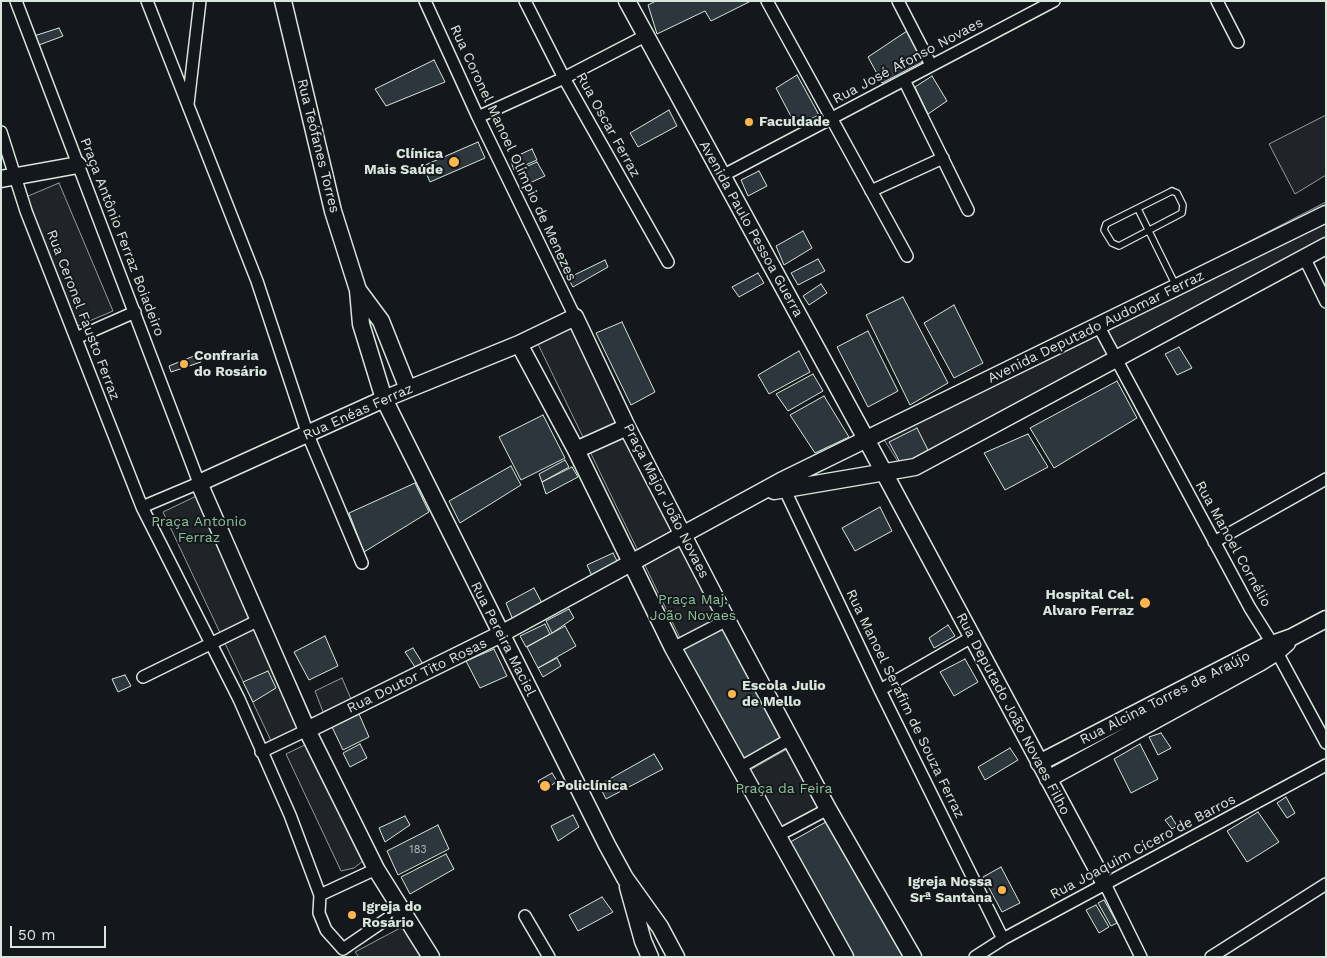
<!DOCTYPE html>
<html>
<head>
<meta charset="utf-8">
<style>
  body { margin:0 }
  #map { position:relative; width:1327px; height:958px; overflow:hidden; background:#14181c; font-family:"Work Sans",sans-serif }
  canvas { display:block }
  .frame { position:absolute; inset:0; border:2px solid #d8e6dc; pointer-events:none }
  .scale { position:absolute; left:10px; top:926px; width:96px; height:22px; box-sizing:border-box; border:2px solid #d8e6dc; border-top:0; padding-left:6px; font-size:15px; line-height:18px; white-space:nowrap; color:#d8e6dc; -webkit-text-stroke:4px #14181c; paint-order:stroke }
</style>
</head>
<body>
<div id="map">
<canvas width="1327" height="958"></canvas>
<div class="frame"></div>
<div class="scale">50 m</div>
</div>
<script>
const c = document.querySelector('canvas').getContext('2d');
c.lineJoin = 'round';
function fillPath(path, color) {
  c.fillStyle = color;
  c.fill(path, 'evenodd');
}
function shape(rows) {
  const path = new Path2D();
  for (const r of rows) {
    path.moveTo(r[0], r[1]);
    for (let i = 2; i < r.length; i += 2) path.lineTo(r[i], r[i + 1]);
  }
  return path;
}
function stroke(path, color, width, dash) {
  c.strokeStyle = color;
  c.lineWidth = width;
  c.lineCap = dash ? 'butt' : 'round';
  c.setLineDash(dash || []);
  c.stroke(path);
}
function label(font, color, halo, rows, align = 'center') {
  c.font = font + ' "Work Sans",sans-serif';
  c.lineWidth = 4;
  c.setLineDash([]);
  c.textBaseline = 'middle';
  c.strokeStyle = halo;
  c.fillStyle = color;
  for (const [text, x, y, turn = 0] of rows) {
    c.save();
    c.translate(x, y);
    c.rotate((+turn || 0) * Math.PI / 180);
    c.textAlign = isNaN(turn) ? turn : align;
    if (halo) c.strokeText(text, 0, 0);
    c.fillText(text, 0, 0);
    c.restore();
  }
}
const green = shape([
  [1326,115,1326,175,1295,194,1269,144,1326,115],
  [59,183,113,311,75,327,21,199,59,183],
  [1326,202,1326,250,904,471,879,432,1326,202],
  [576,324,727,620,682,642,537,342,576,324],
  [209,490,315,725,273,745,163,512,209,490],
  [342,678,351,699,323,712,315,691,342,678],
  [309,743,363,861,354,868,341,871,286,754,309,743],
  [789,748,821,808,779,830,750,770,789,748],
  [402,927,422,957,359,957,355,952,402,927]
]);
const building = shape([
  [656,1,751,1,711,21,705,11,657,34,648,5,656,1],
  [59,28,63,36,39,45,34,36,59,28],
  [907,31,924,61,882,83,868,57,907,31],
  [434,60,445,82,386,106,375,89,434,60],
  [797,75,819,115,796,126,776,88,797,75],
  [932,76,947,101,928,114,915,87,932,76],
  [669,110,677,126,638,147,630,133,669,110],
  [478,142,485,158,430,182,423,166,478,142],
  [532,149,537,160,514,170,510,159,532,149],
  [537,162,545,176,523,186,516,171,537,162],
  [759,171,767,186,748,196,741,180,759,171],
  [803,231,812,248,784,265,776,246,803,231],
  [818,259,825,271,798,285,791,273,818,259],
  [605,260,608,267,573,287,568,278,605,260],
  [758,273,764,283,739,297,732,287,758,273],
  [821,284,827,293,809,305,803,296,821,284],
  [903,297,948,383,910,405,866,315,903,297],
  [954,305,983,363,954,378,924,323,954,305],
  [622,322,655,392,631,405,596,333,622,322],
  [868,331,898,391,868,407,837,347,868,331],
  [1179,347,1192,368,1177,375,1165,354,1179,347],
  [799,351,810,372,769,394,758,375,799,351],
  [199,354,201,362,171,372,169,366,199,354],
  [813,374,823,391,788,411,776,394,813,374],
  [1117,381,1137,418,1054,468,1030,428,1117,381],
  [824,396,849,437,815,453,790,415,824,396],
  [543,415,565,458,521,480,499,437,543,415],
  [917,428,929,452,902,466,889,442,917,428],
  [1028,434,1048,467,1005,490,984,453,1028,434],
  [565,460,569,467,542,482,539,474,565,460],
  [511,466,521,485,460,523,449,501,511,466],
  [572,467,578,477,546,494,542,482,572,467],
  [415,483,429,512,364,552,349,513,415,483],
  [880,507,892,531,855,551,842,528,880,507],
  [613,553,618,563,592,576,587,565,613,553],
  [534,588,543,605,513,620,506,603,534,588],
  [569,609,574,618,552,633,546,621,569,609],
  [545,624,550,634,526,647,520,636,545,624],
  [948,625,955,636,934,648,929,638,948,625],
  [565,626,576,646,538,668,527,647,565,626],
  [724,628,786,738,739,763,681,651,724,628],
  [325,636,338,666,309,680,294,652,325,636],
  [413,648,423,664,415,667,405,652,413,648],
  [494,649,507,676,480,688,466,661,494,649],
  [557,658,561,666,543,677,538,668,557,658],
  [965,659,978,682,954,696,940,672,965,659],
  [268,671,276,688,253,702,243,682,268,671],
  [125,675,131,686,118,692,112,679,125,675],
  [359,714,369,737,343,750,332,727,359,714],
  [1161,733,1171,748,1158,755,1149,737,1161,733],
  [360,744,367,758,350,767,343,753,360,744],
  [1140,744,1158,779,1131,793,1114,759,1140,744],
  [1010,748,1018,760,985,780,978,767,1010,748],
  [654,754,663,769,606,799,599,785,654,754],
  [552,773,557,781,543,792,538,781,552,773],
  [1286,797,1295,813,1287,818,1277,803,1286,797],
  [1258,812,1279,842,1247,862,1227,831,1258,812],
  [573,815,579,827,558,841,551,826,573,815],
  [405,816,410,825,385,842,379,828,405,816],
  [1171,816,1177,826,1172,829,1165,820,1171,816],
  [833,818,912,957,847,957,785,845,833,818],
  [438,825,449,849,398,875,387,851,438,825],
  [446,854,454,869,410,894,401,877,446,854],
  [1001,867,1020,903,1002,912,983,877,1001,867],
  [602,897,613,912,578,931,569,915,602,897],
  [1104,900,1117,923,1111,926,1098,903,1104,900],
  [1096,905,1109,927,1099,933,1086,910,1096,905]
]);
const lane = shape([
  [1172,191,1177,193,1183,205,1182,213,1119,246,1112,243,1104,230,1106,224,1172,191],
  [1138,209,1176,286]
]);
const street = shape([
  [16,1,199,483,142,507],
  [147,1,257,281,308,435,362,563],
  [425,1,478,117,575,317],
  [525,1,564,78,668,262],
  [767,1,907,256],
  [898,1,931,65],
  [1217,1,1238,42],
  [904,80,968,210],
  [188,104,200,1],
  [478,117,564,78,645,36],
  [1,132,26,211,142,507,239,699,290,815,320,895,319,913,326,930,343,949,400,910],
  [722,176,1054,1],
  [871,191,943,158],
  [1304,257,1326,302],
  [1099,327,1250,608,1272,643,1326,743],
  [76,338,135,312],
  [782,484,880,690,1003,939],
  [1214,542,1326,479],
  [673,648,727,620],
  [143,677,259,620],
  [880,690,972,637],
  [261,752,307,730],
  [739,768,790,739],
  [777,836,828,809],
  [1105,884,1141,957],
  [320,895,376,869],
  [525,916,549,957],
  [975,957,1003,939,1326,765],
  [1211,957,1326,884]
]);
const secondary = shape([
  [283,1,333,211,358,290,361,324,384,399,607,845,625,878,660,927,676,957],
  [627,1,866,439,1105,884],
  [1,179,78,165],
  [358,290,381,321,408,389],
  [519,344,576,450,673,648,845,957],
  [576,450,627,427],
  [774,491,915,467,1326,246],
  [307,730,501,634,781,481,1326,214],
  [1039,763,1264,647,1292,637,1326,619],
  [1048,779,1261,662,1277,652,1287,643],
  [628,887,643,941,650,957],
  [431,957,376,869,307,730,199,483,384,399,519,344,575,317,627,427,727,620,828,809,913,957]
]);
const markers = [
  [749,122,5,"#ffb74d"],
  [454,162,6,"#ffb74d"],
  [184,364,5,"#ffb74d"],
  [1145,603,6,"#ffb74d"],
  [732,694,5,"#ffb74d"],
  [545,786,6,"#ffb74d"],
  [1002,890,5,"#ffb74d"],
  [352,915,5,"#ffb74d"]
];
const numberNames = [
  ["183",418,850]
];
const streetNames = [
  ["Rua José Afonso Novaes",908,61,-28],
  ["Rua Oscar Ferraz",608,125,61],
  ["Rua Teófanes Torres",318,146,76],
  ["Rua Coronel Manoel Olímpio de Menezes",513,153,65],
  ["Avenida Paulo Pessoa Guerra",751,229,61],
  ["Praça Antônio Ferraz Boiadeiro",122,237,69],
  ["Rua Ceronel Fausto Ferraz",83,315,69],
  ["Avenida Deputado Audomar Ferraz",1096,327,-26],
  ["Rua Enéas Ferraz",358,412,-24],
  ["Praça Major João Novaes",666,501,63],
  ["Rua Manoel Cornélio",1233,544,61],
  ["Rua Pereira Maciel",503,639,63],
  ["Rua Doutor Tito Rosas",417,676,-26],
  ["Rua Alcina Torres de Araújo",1165,698,-27],
  ["Rua Manoel Serafim de Souza Ferraz",905,704,64],
  ["Rua Deputado João Novaes Filho",1013,714,62],
  ["Rua Joaquim Cícero de Barros",1143,847,-28]
];
const poiNames = [
  ["Faculdade",759,122],
  ["Clínica",443,154,"right"],
  ["Mais Saúde",443,170,"right"],
  ["Confraria",194,356],
  ["do Rosário",194,372],
  ["Hospital Cel.",1134,595,"right"],
  ["Alvaro Ferraz",1134,611,"right"],
  ["Escola Julio",742,686],
  ["de Mello",742,702],
  ["Policlínica",556,786],
  ["Igreja Nossa",992,882,"right"],
  ["Srª Santana",992,898,"right"],
  ["Igreja do",362,907],
  ["Rosário",362,923]
];
const parkNames = [
  ["Praça Antonio",199,522],
  ["Ferraz",199,538],
  ["Praça Maj.",693,600],
  ["João Novaes",693,616],
  ["Praça da Feira",784,789]
];
fillPath(green, '#202428');
stroke(green, '#939e99', 1);
fillPath(building, '#2c363c');
stroke(building, '#d8e6dc', 1);
stroke(lane, '#d8e6dc', 8);
stroke(street, '#d8e6dc', 14);
stroke(secondary, '#d8e6dc', 19);
stroke(lane, '#14181c', 5.5);
stroke(street, '#14181c', 11);
stroke(secondary, '#14181c', 16);
for (const [x, y, r, color] of markers) {
  const dot = new Path2D();
  dot.arc(x, y, r, 0, 2 * Math.PI);
  c.fillStyle = color;
  c.fill(dot);
  stroke(dot, '#14181c', 2);
}
label('11px', '#adbab4', null, numberNames);
label('14px', '#d8e6dc', '#14181c', streetNames);
label('bold 14px', '#d8e6dc', '#14181c', poiNames, 'left');
label('14px', '#8ac095', '#14181c', parkNames);
</script>
</body>
</html>
